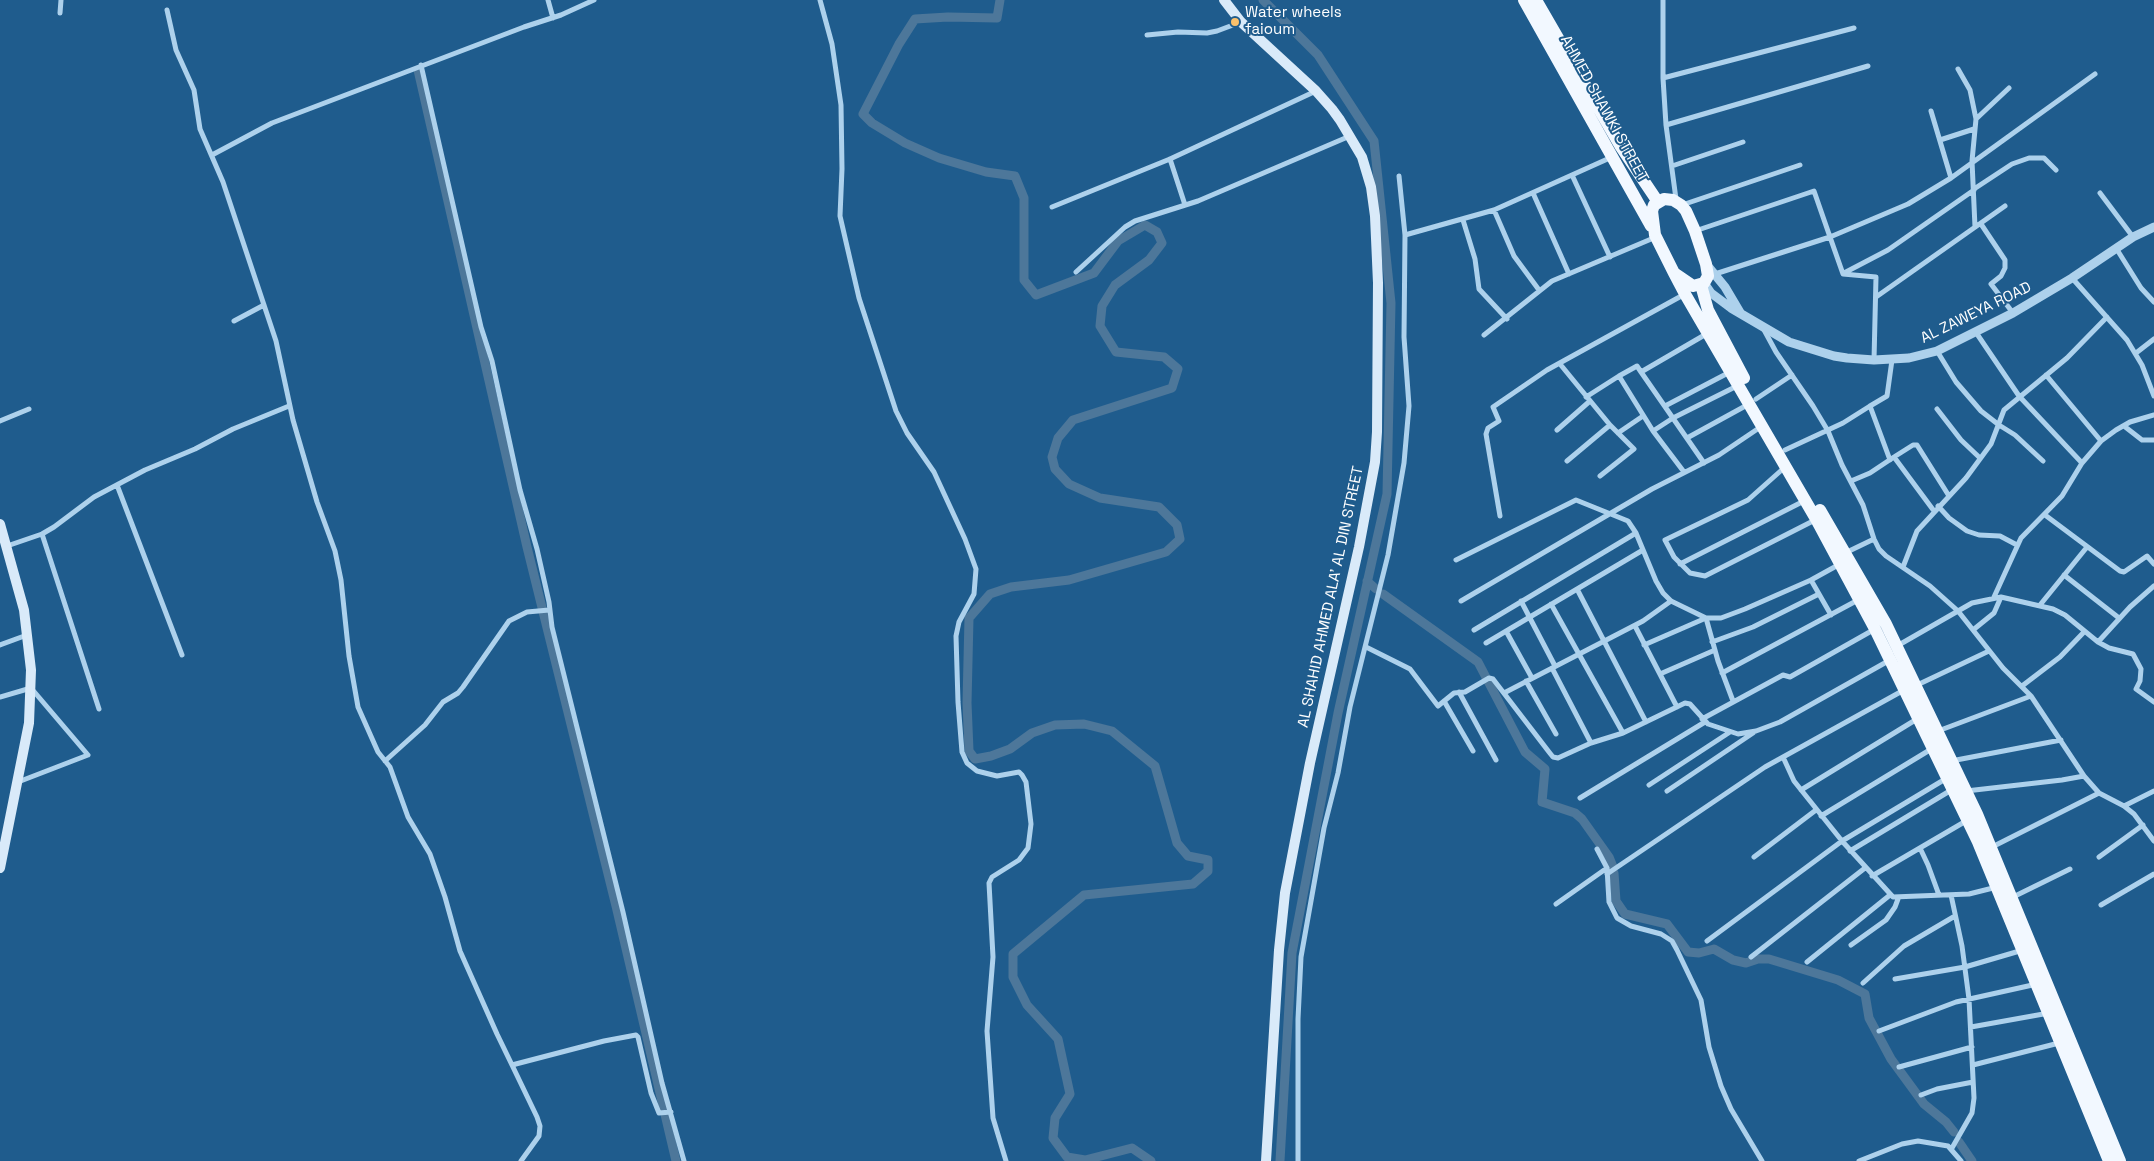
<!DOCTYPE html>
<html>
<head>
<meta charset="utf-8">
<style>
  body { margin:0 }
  canvas { display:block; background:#1f5c8d }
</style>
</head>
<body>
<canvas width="2154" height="1161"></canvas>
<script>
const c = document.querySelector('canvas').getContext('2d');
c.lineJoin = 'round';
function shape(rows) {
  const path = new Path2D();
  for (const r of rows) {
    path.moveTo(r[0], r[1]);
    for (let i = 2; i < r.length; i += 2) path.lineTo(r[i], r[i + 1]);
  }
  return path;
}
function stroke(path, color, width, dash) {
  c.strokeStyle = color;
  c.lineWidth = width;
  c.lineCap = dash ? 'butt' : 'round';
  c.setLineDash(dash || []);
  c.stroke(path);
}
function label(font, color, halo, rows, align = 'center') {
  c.font = font + ' "Space Grotesk",sans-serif';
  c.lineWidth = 4;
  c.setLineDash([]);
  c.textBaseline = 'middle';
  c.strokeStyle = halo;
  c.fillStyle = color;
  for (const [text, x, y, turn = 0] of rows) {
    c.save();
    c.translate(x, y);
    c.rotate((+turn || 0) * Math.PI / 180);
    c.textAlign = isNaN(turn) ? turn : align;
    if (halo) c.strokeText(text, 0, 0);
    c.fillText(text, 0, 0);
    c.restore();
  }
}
const canal = shape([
  [1000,0,997,18,948,17,915,19,899,44,863,114,872,123,905,143,939,158,986,172,1015,176,1024,198,1024,280,1036,295,1094,273,1118,241,1145,225,1157,232,1162,243,1149,260,1115,285,1102,306,1100,326,1116,352,1164,357,1178,369,1172,388,1073,420,1058,438,1052,457,1055,469,1069,484,1100,498,1159,507,1177,525,1180,539,1166,552,1069,580,1011,587,990,594,969,618,967,703,969,751,975,759,991,756,1010,749,1032,733,1055,725,1084,724,1112,731,1155,766,1177,843,1188,856,1208,860,1208,871,1193,884,1084,895,1013,954,1013,977,1027,1005,1058,1039,1070,1094,1055,1118,1053,1138,1067,1157,1085,1160,1132,1148,1151,1161],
  [1263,0,1318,55,1374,141,1391,303,1387,494,1338,713,1292,953,1280,1161],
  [418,70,527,547,616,906,676,1161],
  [1367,581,1376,589],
  [1383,594,1478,662,1525,752,1545,769,1542,802,1575,813,1582,819,1609,857,1613,867],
  [1614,873,1616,901,1625,914,1667,924,1688,952,1699,953,1714,949,1733,960,1746,963,1758,959,1769,959,1838,980,1865,994,1869,1018,1891,1059,1924,1104,1946,1122,1954,1132],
  [1959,1142,1972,1161]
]);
const minor = shape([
  [548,0,553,18],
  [820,0,832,44,841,105,842,169,840,216,859,298,896,411,907,433,934,472,965,539,976,569,974,594,959,622,956,636,958,702,962,752,967,763,977,771,997,776,1019,772,1022,775,1026,782,1031,824,1028,848,1019,860,992,877,989,883,993,957,987,1031,993,1118,1006,1161],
  [1663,0,1663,78,1666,125,1676,199],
  [167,10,176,50,194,90,200,129,223,182,276,341,293,420,317,502,335,551,341,580,349,656,358,707,378,752,390,767,408,817,430,854,445,897,460,951,497,1034,512,1065,604,1041,636,1035,638,1037,651,1093,659,1113,671,1112],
  [60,13,61,0],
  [1147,35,1178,32,1207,33,1217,31,1241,22],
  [421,65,481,327,492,361,520,490,537,549,549,602,552,627,623,912,662,1083,684,1161],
  [1958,69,1970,90,1976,119,1972,161,1975,227],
  [1663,78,1854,28],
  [1931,111,1951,178],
  [1976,119,2009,88],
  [1666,125,1868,66],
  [1940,140,1974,129],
  [212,155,272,123,524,27,561,15,594,0],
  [1170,159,1185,205],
  [1672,166,1743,142],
  [1572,175,1610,257],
  [1974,189,2012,164,2029,158,2044,158,2056,170],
  [1533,193,1569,274],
  [2100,193,2133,237],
  [1682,205,1800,165],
  [1052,207,1170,159,1316,91],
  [1494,210,1514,256,1539,290],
  [1463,220,1475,259,1479,289,1507,319],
  [1981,224,2005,260,2005,268,2001,276,1991,284,2013,313],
  [1695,231,1814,191,1830,237,1715,274],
  [1405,235,1494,210,1612,157],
  [2116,248,2141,288,2154,302],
  [1076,272,1125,227,1135,221,1198,201,1350,136],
  [1844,273,1888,250,1974,190],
  [2072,278,2127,340,2142,365,2154,396],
  [1876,297,2005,206],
  [234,321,264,305],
  [1763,328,1776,352,1813,406,1828,431,1842,465,1863,505,1874,539,1879,549,1886,556,1930,586,1958,611,2003,668,2031,696,2084,776,2099,793],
  [1975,331,2019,396,2082,463],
  [1484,335,1552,281,1656,237],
  [1937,351,1956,382,1981,411,1999,425,2015,435,2043,461],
  [2136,353,2154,339],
  [1874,360,1876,277,1843,274,1830,237,1908,204,1951,178,2095,74],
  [1560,364,1610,425,1567,461],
  [1641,372,1704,463],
  [2046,375,2101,441],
  [1619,376,1637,366,1641,372,1708,333],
  [1586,397,1619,376,1653,431,1684,472],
  [1756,399,1792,375],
  [1665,406,1730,372],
  [1937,409,1961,440,1980,458],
  [0,421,29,409],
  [2124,426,2142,440,2154,440],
  [1557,430,1590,401],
  [1653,431,1673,418,1739,385],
  [1618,433,1643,416],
  [1687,438,1749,404],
  [1785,450,1843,423,1870,406],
  [1894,457,1913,445,1917,445,1949,496],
  [1890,460,1870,406,1887,396,1892,360],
  [1785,467,1748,500,1665,540,1674,557,1690,573,1705,576,1815,520],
  [1600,476,1634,449,1610,425],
  [1851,481,1870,473,1894,457,1934,511],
  [117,485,182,655],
  [1938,506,1949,518,1967,531,1979,535,2000,536,2017,545],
  [2045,515,2120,571,2124,572,2147,556,2154,564],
  [1500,516,1486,434,1488,428,1499,421,1493,407,1547,370,1685,294],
  [42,534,99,709],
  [7,546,42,534,54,527,94,497,145,470,195,449,233,429,289,406],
  [1845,553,1874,539],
  [1456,560,1576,500,1628,521,1636,533],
  [1680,564,1804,501],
  [1903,567,1917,531,1966,478,1991,444,2004,410,2067,358,2107,317],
  [2064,575,2119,618],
  [1811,580,1831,615],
  [1577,589,1646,722],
  [1994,597,2021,538,2062,496,2082,463,2101,441,2116,430,2130,422,2154,415],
  [1461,601,1652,489,1719,455,1762,426],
  [1521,601,1555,666],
  [1551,604,1623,733],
  [2040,605,2087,547],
  [1635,626,1677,707],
  [1474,630,1636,533,1656,581,1663,593,1671,601,1706,618,1721,618,1745,609,1811,580,1840,564],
  [1973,630,1994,613,2001,597],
  [1506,631,1532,678],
  [1712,642,1753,627,1819,594],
  [2098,642,2130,607,2154,586],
  [1486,643,1643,550],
  [0,645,27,635],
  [1644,645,1706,618,1718,661,1733,701],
  [1897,646,1972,603,2001,597,2053,609,2065,615,2098,642,2109,648,2133,654,2141,669,2140,681,2136,689,2154,702],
  [1366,647,1410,669,1438,706,1454,693,1465,692,1489,678,1493,679,1549,752,1553,757,1558,758,1591,743,1623,733,1685,703,1690,704,1708,724,1738,734,1756,731,1780,722,1890,660],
  [1552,668,1591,743],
  [1722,673,1858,600],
  [1660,674,1715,650],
  [1526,681,1556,734],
  [1915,686,1989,651],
  [2022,686,2060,657,2084,632],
  [1459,692,1496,760],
  [1504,693,1643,621,1671,601],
  [0,697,31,688,88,755,18,782],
  [1444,701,1473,751],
  [1702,719,1783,675,1790,677,1875,629],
  [1938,731,2031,696],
  [1783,757,1794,781,1842,841,1947,778],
  [385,761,425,725,443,702,458,693,463,687,509,621,527,612,549,610],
  [1951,761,2061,740],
  [1649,785,1730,732],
  [1801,790,1917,719],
  [1667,791,1753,733],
  [1966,791,2062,780,2084,776],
  [1580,798,1705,722],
  [2124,806,2154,791],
  [1821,816,1933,748],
  [1992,847,2099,793,2124,806,2134,814,2154,841],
  [1920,848,1928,865,1939,895],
  [1597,849,1607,868,1609,902,1617,918,1631,926,1661,934,1672,941,1677,950,1701,1000,1709,1047,1721,1086,1731,1109,1762,1161],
  [1850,851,1953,789],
  [1754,857,1816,810],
  [2099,857,2143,825],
  [1607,874,1765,767,1904,690],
  [1872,876,1966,821],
  [1951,895,1962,946,1969,999,1974,1098,1972,1113,1952,1148],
  [2013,897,2070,869],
  [1556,904,1607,868],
  [2101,905,2154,874],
  [1707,941,1842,841,1893,897,1969,894,1997,887],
  [1851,945,1886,920,1895,907,1898,899],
  [1751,957,1865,868],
  [1807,962,1890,895],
  [1895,979,1965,967,2023,950],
  [1863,983,1904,946,1955,916],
  [1971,1027,2049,1013],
  [1879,1031,1956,1002,2037,984],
  [512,1065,537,1117,540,1126,539,1136,521,1161],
  [1973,1065,2059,1043],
  [1899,1067,1972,1047],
  [1921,1095,1937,1089,1973,1082],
  [1298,1161,1298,1019,1301,957,1324,828,1338,773,1350,707,1388,555,1404,463,1409,406,1404,337,1405,235,1399,176],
  [1859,1161,1902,1144,1918,1141,1948,1146,1961,1161]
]);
const tertiary = shape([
  [1707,265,1725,287,1741,314],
  [1704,283,1711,293,1731,308,1789,342,1834,356,1847,358,1874,360,1909,358,1937,351,2013,313,2072,278,2133,237,2154,227]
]);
const secondary = shape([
  [1224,0,1241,22,1316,91,1332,109,1340,120,1362,157,1371,187,1375,216,1378,283,1377,432,1375,462,1359,547,1310,763,1285,893,1279,950,1266,1161],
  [0,524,24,610,31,670,29,723,0,868]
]);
const primary = shape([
  [1524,0,1651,226],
  [1536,0,1621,147,1658,202],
  [1674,273,1693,286,1704,283,1708,276,1706,264,1695,231,1686,211,1681,205,1673,200,1664,199,1654,205,1652,211,1655,235,1674,273,1685,294,1816,519,1875,629,1978,842,2109,1161],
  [1701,285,1708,310,1744,378],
  [1820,510,1886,624,1977,814,2120,1161]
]);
const markers = [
  [1235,22,5,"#fac16c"]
];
const poiNames = [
  ["Water wheels",1245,13],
  ["faioum",1245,30]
];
const streetNames = [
  ["AHMED SHAWKI STREET",1604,109,61],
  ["AL ZAWEYA ROAD",1976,313,-26],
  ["AL SHAHID AHMED ALA' AL DIN STREET",1331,597,-78]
];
stroke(canal, '#4d779a', 9);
stroke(minor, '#add1ec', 5);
stroke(tertiary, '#add1ec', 9);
stroke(secondary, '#d9eaf9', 10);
stroke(primary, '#f2f8ff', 12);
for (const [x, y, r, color] of markers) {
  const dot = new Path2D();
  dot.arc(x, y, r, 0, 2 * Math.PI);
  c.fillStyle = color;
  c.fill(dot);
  stroke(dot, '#1f5c8d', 2);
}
label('15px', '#fff', '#1f5c8d', poiNames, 'left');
label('15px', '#fff', '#1f5c8d', streetNames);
</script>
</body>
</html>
